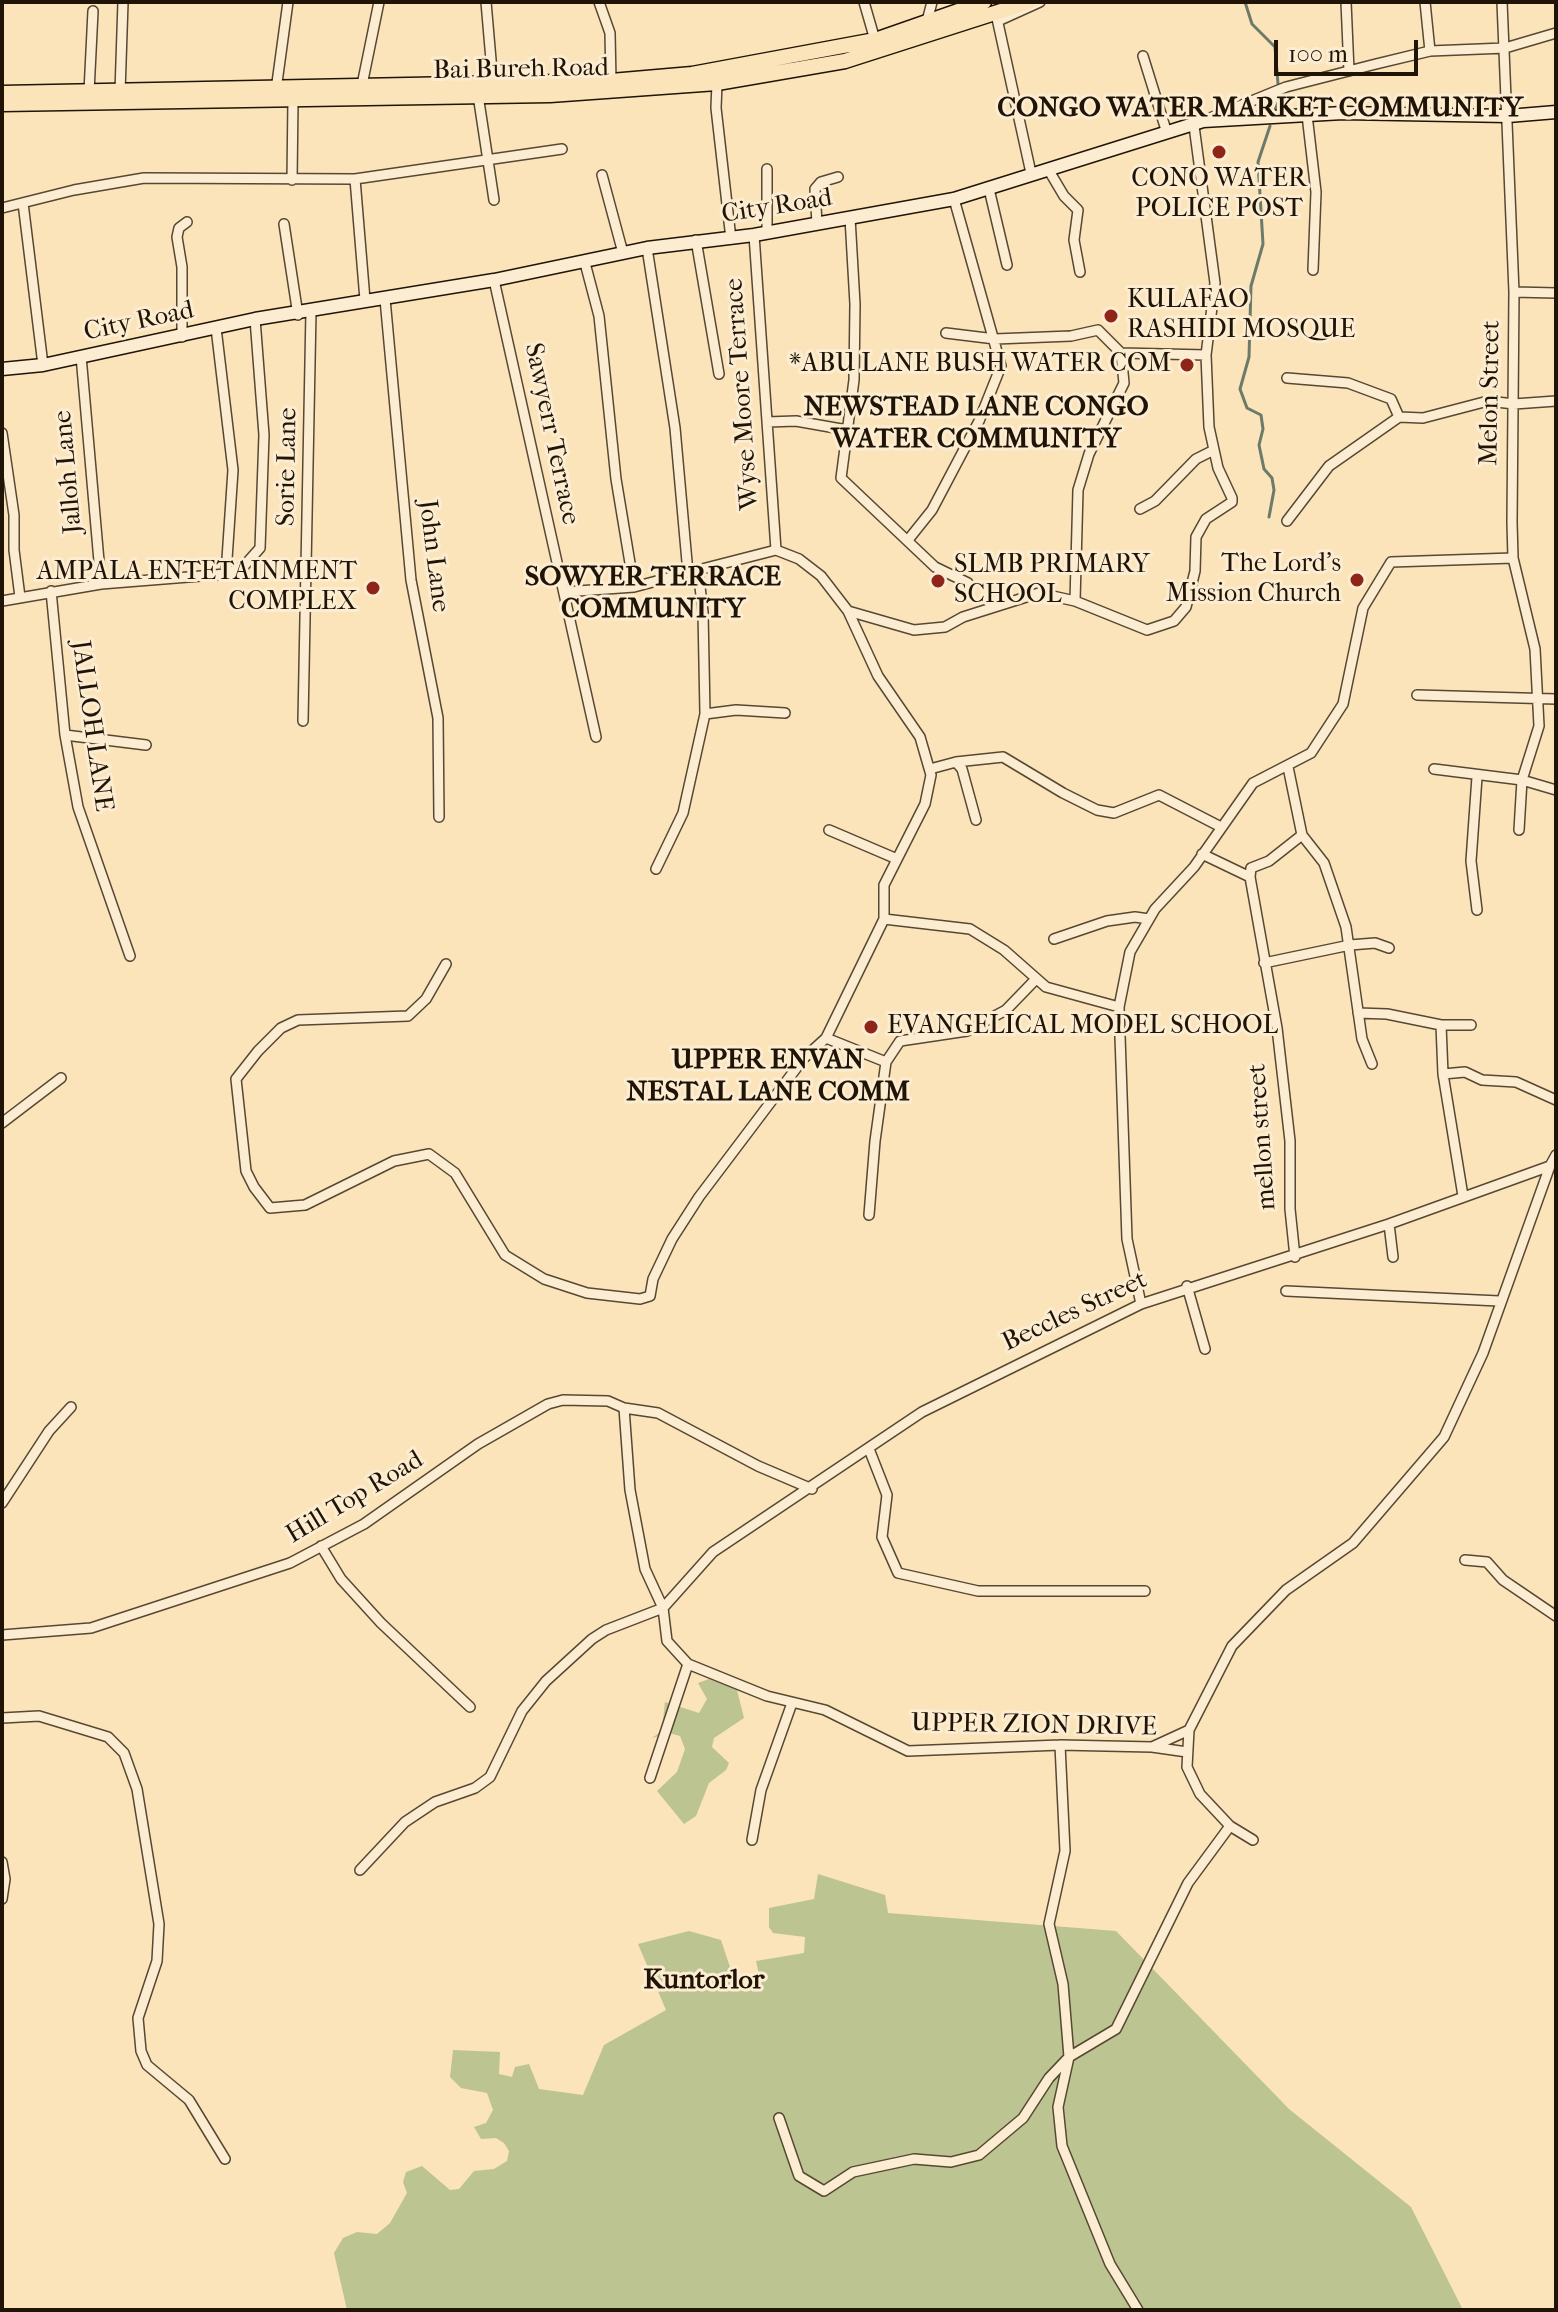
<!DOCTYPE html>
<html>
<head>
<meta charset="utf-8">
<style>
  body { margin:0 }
  #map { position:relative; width:1558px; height:2312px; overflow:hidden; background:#fbe3ba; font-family:"IM FELL French Canon",serif }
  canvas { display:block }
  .frame { position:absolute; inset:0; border:4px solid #1f1405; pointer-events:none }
  .scale { position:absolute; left:1274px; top:40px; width:144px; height:36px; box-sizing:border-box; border:4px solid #1f1405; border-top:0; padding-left:10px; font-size:24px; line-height:28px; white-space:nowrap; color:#1f1405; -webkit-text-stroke:6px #fcedd2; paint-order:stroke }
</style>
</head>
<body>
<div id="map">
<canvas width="1558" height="2312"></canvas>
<div class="frame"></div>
<div class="scale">100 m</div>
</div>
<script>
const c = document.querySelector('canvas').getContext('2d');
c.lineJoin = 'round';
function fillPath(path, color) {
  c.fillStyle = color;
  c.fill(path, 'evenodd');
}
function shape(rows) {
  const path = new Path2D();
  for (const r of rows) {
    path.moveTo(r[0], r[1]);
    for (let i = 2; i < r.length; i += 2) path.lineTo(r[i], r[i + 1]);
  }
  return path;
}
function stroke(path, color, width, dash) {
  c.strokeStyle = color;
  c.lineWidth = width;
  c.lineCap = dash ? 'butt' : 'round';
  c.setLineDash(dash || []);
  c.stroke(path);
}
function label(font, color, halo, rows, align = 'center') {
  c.font = font + ' "IM FELL French Canon",serif';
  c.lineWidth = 6;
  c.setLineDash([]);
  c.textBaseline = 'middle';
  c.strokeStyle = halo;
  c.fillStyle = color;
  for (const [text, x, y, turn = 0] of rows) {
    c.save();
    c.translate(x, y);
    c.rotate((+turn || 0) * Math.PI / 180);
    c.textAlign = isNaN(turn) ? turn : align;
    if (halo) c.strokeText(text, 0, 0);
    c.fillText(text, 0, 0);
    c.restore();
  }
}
const green = shape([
  [709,1679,737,1690,744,1718,714,1738,712,1747,729,1763,726,1770,709,1783,696,1816,684,1824,657,1791,677,1772,685,1749,680,1736,669,1733,652,1738,662,1731,665,1702,699,1713,707,1699,698,1683],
  [818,1874,885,1895,888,1913,1116,1931,1289,2109,1411,2207,1463,2310,347,2310,334,2253,343,2238,357,2232,377,2234,390,2223,407,2193,403,2182,406,2172,422,2166,450,2190,459,2189,474,2171,494,2169,507,2161,509,2151,504,2143,496,2138,481,2139,474,2127,486,2123,493,2110,487,2093,461,2088,450,2077,453,2050,500,2052,499,2074,512,2077,515,2067,529,2064,539,2089,583,2095,604,2045,666,2010,638,1944,689,1931,721,1940,738,1991,760,1979,756,1961,804,1953,805,1937,773,1933,769,1927,769,1908,814,1899]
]);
const stream = shape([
  [1245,2,1252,24,1275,47,1278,84],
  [1274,112,1281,96],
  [1269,517,1274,490,1272,478,1264,469,1259,445,1263,429,1261,415,1247,408,1240,389,1249,357,1251,286,1263,244,1258,162,1270,126]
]);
const minor = shape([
  [486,2,493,83],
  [599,2,610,33,611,81],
  [864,2,875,40],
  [1346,2,1349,71],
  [1425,2,1430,51],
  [1502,2,1514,292,1512,522,1513,558,1535,649,1539,726,1522,780,1519,830],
  [996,14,1031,173],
  [998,21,1040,2],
  [926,25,932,2],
  [1143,56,1166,130],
  [717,83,716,108,731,239],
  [362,85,379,2],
  [276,90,288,2],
  [89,92,93,11],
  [120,92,123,2],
  [478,95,494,200],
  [1307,115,1316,192,1313,270],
  [1210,118,1286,87,1376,64,1430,51,1505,48,1556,33],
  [767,169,767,233],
  [1048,169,1064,196,1078,210,1074,240,1080,272],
  [602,175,623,253],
  [355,179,365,300],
  [292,180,293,100],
  [989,189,1007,265],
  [23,203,43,365],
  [2,208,74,190,144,178,355,179,562,149],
  [850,218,855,304,854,380,841,478,935,567,968,583],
  [284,224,298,315],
  [817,224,815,189,821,182,838,177],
  [754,235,776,550],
  [696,240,719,374],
  [647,248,675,428,688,573],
  [585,263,599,316,616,479,634,587],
  [494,280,596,737],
  [1514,292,1556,293],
  [385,299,411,580,438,718,439,817],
  [216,328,233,470,226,574],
  [946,333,995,339,1071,336,1098,330,1121,353,1124,383,1089,454,1078,490,1075,601],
  [182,337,182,267,177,237,179,228,187,222],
  [1121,353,1206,355],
  [81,356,101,584],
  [1287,378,1348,383,1391,399,1399,417],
  [767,422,796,421,847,430],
  [2,433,14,515,14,550,20,597],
  [1140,509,1155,501,1196,459,1214,450],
  [1287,521,1329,466,1399,417,1423,418,1488,401,1514,404,1556,401],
  [908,540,932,510,979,421,1001,366,954,199],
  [51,591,65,735,78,807,130,956],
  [564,592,634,587,698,570,703,612,705,714,683,813,656,869],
  [2,601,101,584,226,574,244,566,260,548,264,435,255,319],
  [848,611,914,630,945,627,963,617,1039,593,1075,601,1147,630,1174,621,1186,607,1195,571,1196,537,1206,519,1232,502,1232,498,1218,468,1209,427,1206,355,1215,283,1194,126],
  [1417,695,1556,699],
  [705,714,736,710,785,713],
  [303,721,311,311],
  [65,735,146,745],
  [956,762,1003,757,1063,793,1097,810,1114,813,1159,795,1221,827],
  [1288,767,1302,835,1324,863,1346,927,1362,1039,1372,1064],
  [930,769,956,762,962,769,976,820],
  [1434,769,1522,780,1556,790],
  [829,830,897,859],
  [1202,854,1250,877,1277,1028,1290,1141,1290,1209,1295,1257],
  [1250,877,1251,868,1269,861,1302,835],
  [1477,910,1471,861,1477,777],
  [884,919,970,929,1004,950,1046,987,1119,1007],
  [1054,939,1107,921,1135,917,1149,919],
  [1264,963,1350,945,1375,943,1389,948],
  [446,964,426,999,408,1016,298,1020,281,1028,258,1051,236,1079,246,1171,254,1187,270,1208,305,1205,394,1161,429,1154,455,1173,505,1255,544,1279,587,1293,640,1299,650,1296,653,1279,672,1239,699,1197,804,1058,826,1038,884,919,884,885,925,804,931,775,920,737,878,676,848,611,821,576,799,559,776,550,698,570],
  [1358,1013,1387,1014,1441,1025,1471,1025],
  [1441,1025,1443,1074,1463,1196],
  [826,1038,886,1062],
  [1443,1074,1465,1072,1482,1080,1516,1082,1556,1100],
  [2,1123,61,1078],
  [869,1215,875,1141,886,1062,900,1041,967,1031,1006,1010,1036,979],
  [1389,1224,1393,1257],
  [1187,1286,1205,1349],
  [1286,1291,1499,1301],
  [1141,1304,1127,1239,1119,1007,1130,952,1155,909,1194,867,1253,783,1311,753,1343,704,1363,608,1391,562,1513,558],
  [624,1408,630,1490,645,1569,663,1608,667,1641,688,1664,767,1696,825,1710,908,1751,1060,1745,1152,1747,1187,1752],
  [869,1449,887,1495,882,1537,898,1573,978,1591,1145,1591],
  [2,1503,49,1431,71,1407],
  [321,1546,341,1579,381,1623,470,1707],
  [1465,1560,1487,1562,1503,1580,1556,1616],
  [2,1635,91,1628,290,1563,364,1524,478,1444,548,1404,563,1400,608,1401,624,1408,658,1413,758,1466,812,1489],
  [2,1718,39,1716,108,1737,124,1753,137,1789,159,1924,157,1961,138,2018,141,2051,147,2065,189,2100,225,2159],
  [1060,1745,1065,1851,1049,1924,1063,1984,1069,2057,1058,2107,1062,2146,1110,2264,1138,2310],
  [1152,1747,1189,1730],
  [650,1778,688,1664],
  [752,1840,761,1790,792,1703],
  [1253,1840,1230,1826,1200,1794,1187,1767,1189,1730,1232,1646,1286,1590,1353,1543,1444,1437,1483,1353,1550,1166],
  [2,1862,5,1879,2,1899],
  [360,1870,405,1822,435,1802,475,1788,490,1777,522,1711,546,1681,592,1639,606,1630,663,1608,713,1552,922,1412,1141,1304,1389,1224,1550,1166,1556,1155],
  [779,2118,799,2176,824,2191,853,2172,914,2159,951,2162,979,2155,1023,2118,1049,2078,1069,2057,1116,2029,1188,1883,1230,1826]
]);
const secondary = shape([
  [2,369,43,365,255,319,494,280,647,248,754,235,954,199,1203,121,1343,113,1508,116,1556,112]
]);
const trunk = shape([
  [2,93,611,81,692,74,875,40,984,2],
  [2,104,550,95,717,83,845,61,1029,2]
]);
const markers = [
  [1219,152,8,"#8f2418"],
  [1111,316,8,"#8f2418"],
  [1187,365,8,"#8f2418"],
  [1357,580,8,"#8f2418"],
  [938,581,8,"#8f2418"],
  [373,588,8,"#8f2418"],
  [871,1027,8,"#8f2418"]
];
const streetNames = [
  ["Bai Bureh Road",521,70,-1],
  ["City Road",777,207,-9],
  ["City Road",139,322,-12],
  ["Melon Street",1491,393,-89],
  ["Wyse Moore Terrace",743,394,-94],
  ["Sawyerr Terrace",551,434,78],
  ["Sorie Lane",288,467,-89],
  ["Jalloh Lane",69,472,-95],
  ["John Lane",433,556,83],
  ["JALLOH LANE",91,726,82],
  ["mellon street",1263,1137,-94],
  ["Beccles Street",1075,1312,-25],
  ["Hill Top Road",355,1498,-31],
  ["UPPER ZION DRIVE",1034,1726,1]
];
const poiNames = [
  ["CONO WATER",1219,180,"center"],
  ["POLICE POST",1219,210,"center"],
  ["KULAFAO",1127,301],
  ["RASHIDI MOSQUE",1127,331],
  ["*ABU LANE BUSH WATER COM",1171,365,"right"],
  ["The Lord's",1341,565,"right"],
  ["Mission Church",1341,595,"right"],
  ["SLMB PRIMARY",954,566],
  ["SCHOOL",954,596],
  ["AMPALA ENTETAINMENT",357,573,"right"],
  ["COMPLEX",357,603,"right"],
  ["EVANGELICAL MODEL SCHOOL",887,1027]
];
const neighbourhoodNames = [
  ["CONGO WATER MARKET COMMUNITY",1260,109],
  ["NEWSTEAD LANE CONGO",976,408],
  ["WATER COMMUNITY",976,440],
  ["SOWYER TERRACE",653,578],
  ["COMMUNITY",653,610],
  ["UPPER ENVAN",768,1061],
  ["NESTAL LANE COMM",768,1093],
  ["Kuntorlor",704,1981]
];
fillPath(green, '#bcc491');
stroke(stream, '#6c7a69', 3);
stroke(minor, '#564832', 12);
stroke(secondary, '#1f1405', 15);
stroke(trunk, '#1f1405', 17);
stroke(minor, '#fcedd2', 9);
stroke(secondary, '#fcedd2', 12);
stroke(trunk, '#fbe3ba', 14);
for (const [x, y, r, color] of markers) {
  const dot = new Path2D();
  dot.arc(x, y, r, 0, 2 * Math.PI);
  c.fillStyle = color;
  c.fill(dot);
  stroke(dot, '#fcedd2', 3);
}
label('26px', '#1f1405', '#fcedd2', streetNames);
label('26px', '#1f1405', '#fcedd2', poiNames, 'left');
label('bold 28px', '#1f1405', '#fcedd2', neighbourhoodNames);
</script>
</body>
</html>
